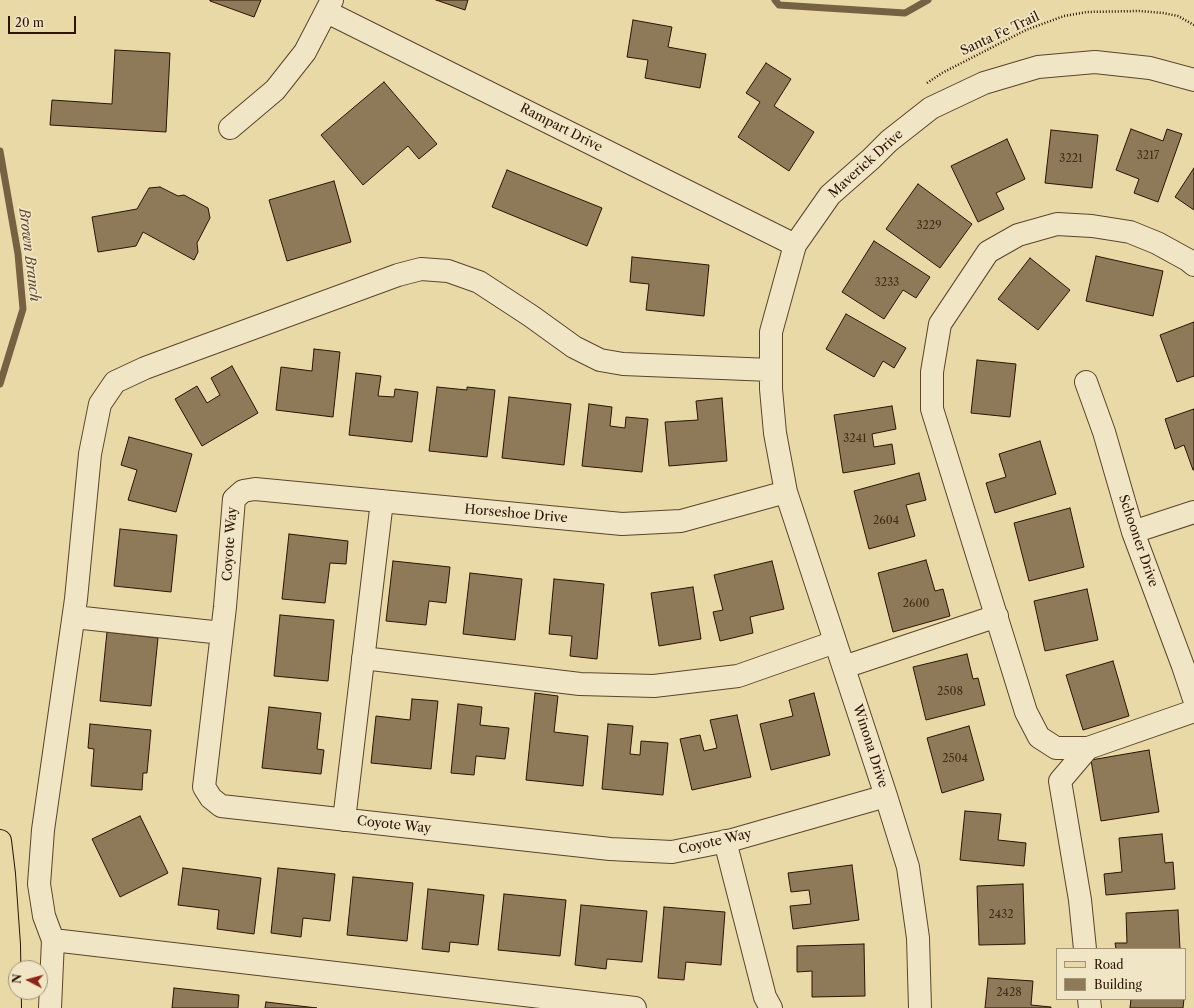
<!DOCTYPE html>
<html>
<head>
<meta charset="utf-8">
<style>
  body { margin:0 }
  #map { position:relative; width:1194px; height:1008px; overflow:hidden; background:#e8d9a7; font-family:"Libre Caslon Text",serif }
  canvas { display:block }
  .legend { position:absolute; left:1056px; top:948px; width:130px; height:52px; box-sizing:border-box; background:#f0e6c6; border:1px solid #a29278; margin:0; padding:5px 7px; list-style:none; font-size:12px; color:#2c1302 }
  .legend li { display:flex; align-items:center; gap:8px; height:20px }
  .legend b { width:20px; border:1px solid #a29278 }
  .north { position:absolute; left:8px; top:960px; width:40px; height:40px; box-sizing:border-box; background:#f0e6c6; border:1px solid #a29278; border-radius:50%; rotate:276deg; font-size:11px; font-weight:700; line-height:16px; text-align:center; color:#2c1302 }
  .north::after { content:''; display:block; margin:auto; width:14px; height:18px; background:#8f2418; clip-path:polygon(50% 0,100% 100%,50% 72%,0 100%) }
  .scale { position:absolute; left:8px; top:16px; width:68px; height:18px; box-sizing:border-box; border:2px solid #2c1302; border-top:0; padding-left:5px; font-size:12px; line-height:14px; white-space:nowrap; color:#2c1302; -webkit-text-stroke:3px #f0e6c6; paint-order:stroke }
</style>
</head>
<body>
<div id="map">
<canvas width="1194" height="1008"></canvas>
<ul class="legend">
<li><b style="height:5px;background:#e8d9a7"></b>Road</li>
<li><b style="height:11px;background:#8e7a58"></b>Building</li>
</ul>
<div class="north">N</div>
<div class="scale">20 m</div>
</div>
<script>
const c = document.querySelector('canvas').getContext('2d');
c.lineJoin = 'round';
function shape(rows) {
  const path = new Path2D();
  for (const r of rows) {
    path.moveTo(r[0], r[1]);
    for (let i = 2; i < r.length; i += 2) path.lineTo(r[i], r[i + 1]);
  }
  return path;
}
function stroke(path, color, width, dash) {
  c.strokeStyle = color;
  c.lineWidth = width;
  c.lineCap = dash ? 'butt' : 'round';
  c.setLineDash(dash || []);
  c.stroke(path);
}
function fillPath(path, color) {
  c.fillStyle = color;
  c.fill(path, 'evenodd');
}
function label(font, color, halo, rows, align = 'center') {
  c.font = font + ' "Libre Caslon Text",serif';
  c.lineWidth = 3.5;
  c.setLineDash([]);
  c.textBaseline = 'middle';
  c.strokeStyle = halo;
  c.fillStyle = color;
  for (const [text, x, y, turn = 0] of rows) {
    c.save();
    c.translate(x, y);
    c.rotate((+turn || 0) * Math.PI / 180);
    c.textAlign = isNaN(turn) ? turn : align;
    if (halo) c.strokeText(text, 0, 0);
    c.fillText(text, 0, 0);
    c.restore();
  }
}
const stream = shape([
  [775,0,779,5,905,13,928,0],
  [0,151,18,254,23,309,0,384]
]);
const building = shape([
  [210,0,261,0,254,17,210,1,210,0],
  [436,0,468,0,465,10,436,0],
  [633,20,672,27,668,47,706,54,700,88,645,78,648,60,627,57,633,20],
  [115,50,170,53,166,132,50,125,52,100,112,104,115,50],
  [766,63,791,79,774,106,814,132,789,171,738,137,760,102,746,93,766,63],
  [384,82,437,144,419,159,408,146,363,185,321,135,384,82],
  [1131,129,1163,141,1167,129,1182,134,1158,202,1134,193,1139,179,1116,170,1131,129],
  [1051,130,1098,135,1092,188,1045,183,1051,130],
  [1007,139,1025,179,996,193,1004,209,978,222,951,166,1007,139],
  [1194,168,1194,210,1175,197,1194,168],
  [507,170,602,208,587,246,492,207,507,170],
  [334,181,351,242,287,261,269,200,334,181],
  [918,184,972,224,940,268,886,229,918,184],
  [160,187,178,196,184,195,208,208,210,218,197,243,198,252,194,260,143,232,136,246,98,252,92,217,137,209,149,188,160,187],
  [874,241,930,277,916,298,903,290,884,319,842,292,874,241],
  [1096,256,1163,271,1153,316,1086,301,1096,256],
  [632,257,709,265,704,316,646,310,649,284,630,282,632,257],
  [1030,258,1070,290,1038,330,998,299,1030,258],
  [846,314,906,348,894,368,883,361,874,377,826,349,846,314],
  [1194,322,1194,376,1177,382,1160,335,1194,322],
  [314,349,340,352,333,417,276,410,281,367,312,371,314,349],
  [977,360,1016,364,1010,417,971,413,977,360],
  [232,366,258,413,202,446,175,399,197,386,207,403,220,395,211,378,232,366],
  [356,373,381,376,378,396,394,397,395,389,418,392,412,442,349,435,356,373],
  [437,387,467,390,467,387,495,390,487,457,429,451,437,387],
  [509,397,571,404,564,465,502,458,509,397],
  [722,398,727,461,669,466,665,422,698,420,696,401,722,398],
  [589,404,612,407,610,426,625,428,626,417,648,419,642,472,582,466,589,404],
  [892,406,896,429,872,434,874,447,892,444,895,464,843,473,834,415,892,406],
  [1194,409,1194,470,1193,470,1184,445,1175,449,1165,419,1194,409],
  [129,437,192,454,176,512,128,500,137,470,121,465,129,437],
  [1040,441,1056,494,995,513,986,483,1006,477,999,454,1040,441],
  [919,473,926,500,906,505,915,536,869,549,854,491,919,473],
  [1070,508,1084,567,1029,581,1014,523,1070,508],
  [120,529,177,535,171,592,114,586,120,529],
  [289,534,348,541,346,564,330,563,325,603,282,599,289,534],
  [926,560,935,591,943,589,950,616,893,632,878,573,926,560],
  [393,561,450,567,446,603,429,601,426,625,386,621,393,561],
  [772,561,784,609,750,617,753,633,720,641,713,612,723,610,714,575,772,561],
  [470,573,522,579,515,640,463,634,470,573],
  [554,579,604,584,597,659,570,656,572,636,549,634,554,579],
  [693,587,701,639,659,646,651,593,693,587],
  [1087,589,1098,640,1045,651,1034,601,1087,589],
  [280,615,334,620,328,681,274,676,280,615],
  [107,632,158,638,151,706,100,701,107,632],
  [967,654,973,679,978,678,985,705,926,720,913,667,967,654],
  [1113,661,1129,716,1083,730,1066,675,1113,661],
  [535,693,558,696,554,732,588,736,583,786,526,780,535,693],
  [814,693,830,755,771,770,760,724,793,716,789,700,814,693],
  [412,699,438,701,431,769,371,763,376,716,410,720,412,699],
  [458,704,482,707,480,725,509,728,505,759,476,756,474,775,451,773,458,704],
  [269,707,321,713,317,749,324,750,321,774,262,768,269,707],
  [737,715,751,777,692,790,680,739,700,735,704,751,717,748,710,720,737,715],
  [90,724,151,730,147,773,143,773,142,790,91,786,94,749,88,748,90,724],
  [608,724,633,726,630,754,640,755,641,741,668,743,663,795,602,789,608,724],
  [969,726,984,780,942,793,927,738,969,726],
  [1149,750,1159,812,1101,821,1091,760,1149,750],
  [965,811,1001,814,998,840,1026,843,1024,866,960,860,965,811],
  [140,816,168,873,120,897,92,839,140,816],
  [1162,834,1165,863,1173,862,1175,889,1106,895,1104,874,1122,872,1119,838,1162,834],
  [852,865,859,920,793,929,790,906,811,904,809,890,791,892,788,873,852,865],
  [183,868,261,878,254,934,217,929,219,910,178,905,183,868],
  [278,868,335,874,330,921,303,918,301,937,271,933,278,868],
  [353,877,413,883,407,941,347,935,353,877],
  [1023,884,1025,944,979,945,977,886,1023,884],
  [428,889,484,895,478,945,450,942,449,952,422,949,428,889],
  [504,894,566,900,560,956,498,950,504,894],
  [581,905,647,911,642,962,607,959,606,969,575,965,581,905],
  [664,907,725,912,721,965,686,962,684,980,658,978,664,907],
  [1178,910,1180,949,1116,949,1115,943,1127,943,1126,913,1178,910],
  [864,944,865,996,812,997,812,971,797,972,797,946,864,944],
  [988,978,1033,981,1031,1005,1051,1007,1051,1008,985,1008,988,978],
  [174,988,239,995,238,1008,172,1008,174,988],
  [1131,999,1184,999,1183,1008,1130,1008,1131,999],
  [266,1002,317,1008,265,1008,266,1002]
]);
const path = shape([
  [927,83,942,73,1026,30,1064,16,1087,12,1139,11,1163,13,1178,16,1194,25]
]);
const minor = shape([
  [327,12,795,245],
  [230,128,275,90,305,52,332,0],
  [1086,382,1104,432,1133,532,1183,666,1194,699],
  [786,492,681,521,622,524,255,489,243,491,234,499,225,607,204,787,211,798,221,806,610,849,672,852,732,840,886,796],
  [1133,532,1194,512],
  [74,617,222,633],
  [363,658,580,684,654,686,738,676,835,642],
  [844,667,997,616],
  [1088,748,1056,748,1039,737,1026,712,932,409,932,372,940,324,988,252,1018,235,1057,224,1092,226,1130,232,1157,243,1188,260,1194,265],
  [344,820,382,501],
  [725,841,765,997,771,1008],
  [53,940,635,1008],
  [1085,949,1080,900,1060,781,1088,748,1194,711],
  [1089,999,1090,1008],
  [50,1008,53,940,44,916,39,884,43,830,76,599,90,454,100,404,115,382,145,368,199,348,398,275,421,269,448,271,479,282,531,316,574,347,600,360,623,364,771,370],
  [920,1008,918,938,908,867,886,796,786,492,775,433,771,389,771,332,795,245,830,195,871,159,889,141,931,108,984,83,1038,67,1095,62,1150,68,1194,80]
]);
const major = shape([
  [0,841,4,874,9,945,10,1008]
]);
const numberNames = [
  ["3217",1148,156],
  ["3221",1071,159],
  ["3229",929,226],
  ["3233",887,283],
  ["3241",855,439],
  ["2604",886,521],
  ["2600",916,604],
  ["2508",950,692],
  ["2504",955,759],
  ["2432",1001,915],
  ["2428",1009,993]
];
const streetNames = [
  ["Santa Fe Trail",1000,34,-25],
  ["Rampart Drive",561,128,27],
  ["Maverick Drive",866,164,-42],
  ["Horseshoe Drive",516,514,5],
  ["Schooner Drive",1138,541,71],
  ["Coyote Way",230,544,-86],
  ["Winona Drive",870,746,72],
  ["Coyote Way",394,825,6],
  ["Coyote Way",715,842,-13]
];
const waterNames = [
  ["Brown Branch",29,255,83]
];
stroke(stream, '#766243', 7);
fillPath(building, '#8e7a58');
stroke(building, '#2c1302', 1);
stroke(minor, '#5b442b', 24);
stroke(major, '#2c1302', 24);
stroke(path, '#2c1302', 2.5, [1, 2]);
stroke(minor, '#f0e6c6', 22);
stroke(major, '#e8d9a7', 22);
label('11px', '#442d18', null, numberNames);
label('13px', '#2c1302', '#f0e6c6', streetNames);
label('italic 14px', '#5e472e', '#f0e6c6', waterNames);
</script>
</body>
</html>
